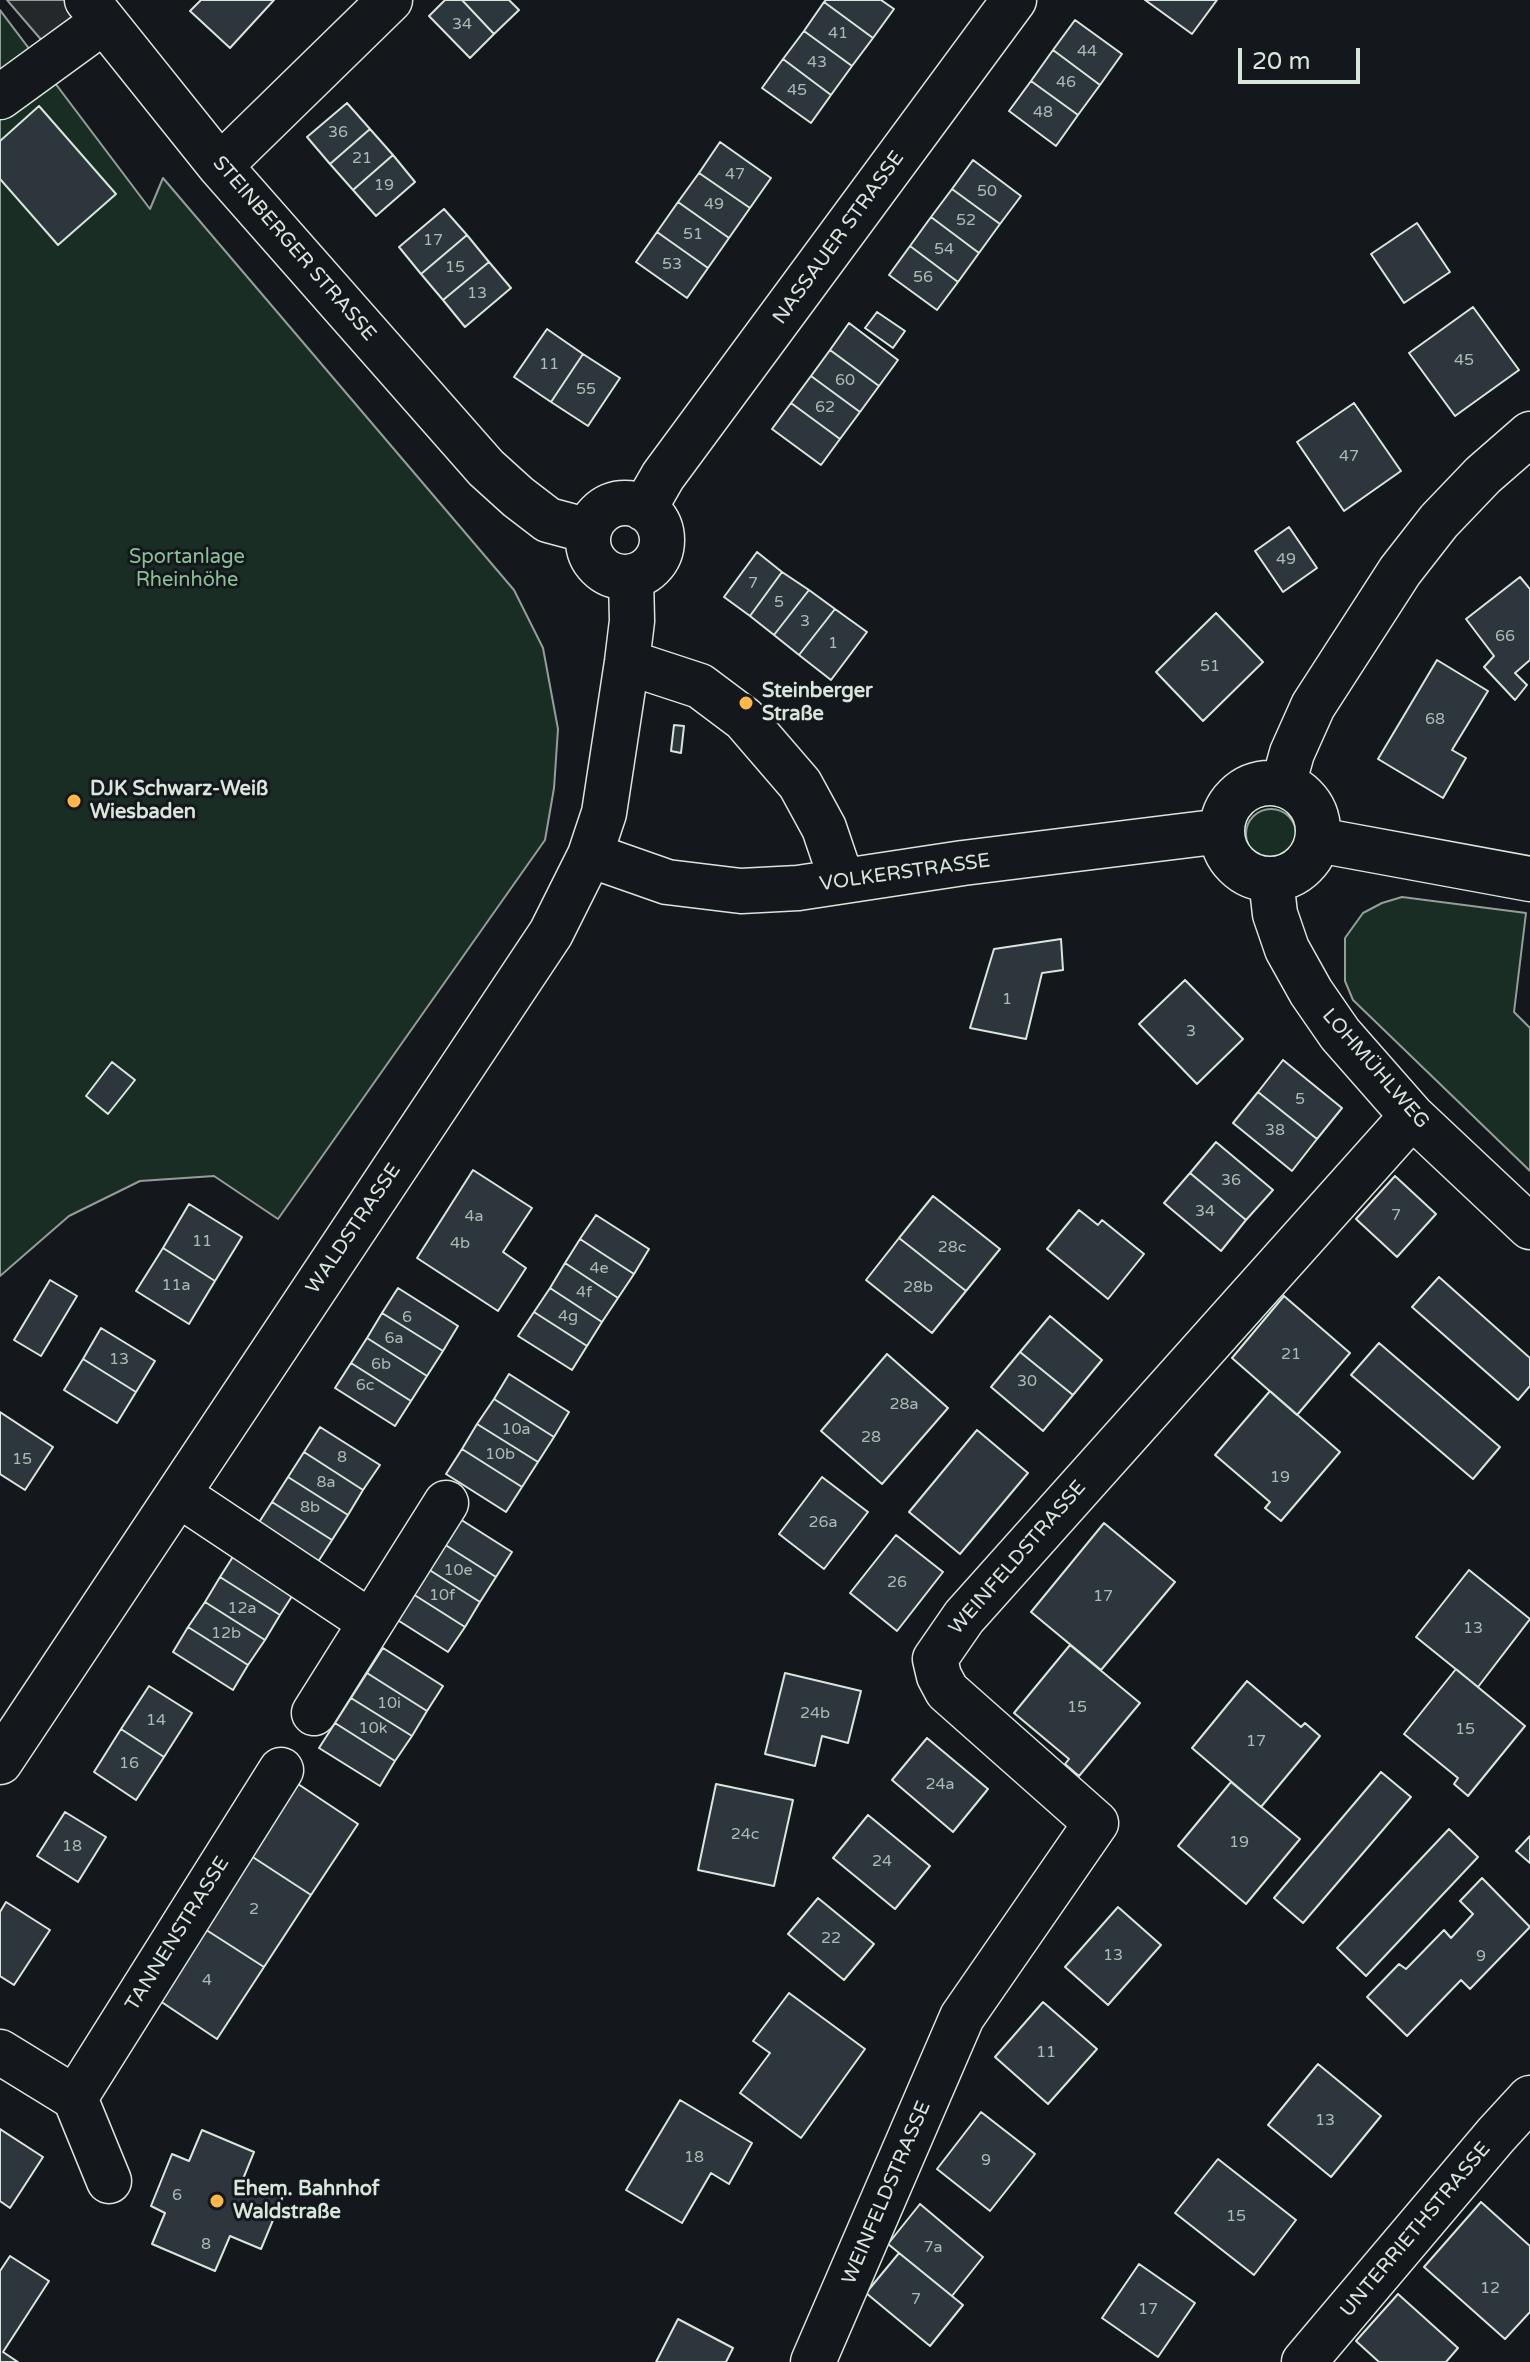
<!DOCTYPE html>
<html>
<head>
<meta charset="utf-8">
<style>
  body { margin:0 }
  #map { position:relative; width:1530px; height:2362px; overflow:hidden; background:#14181c; font-family:"Varela Round",sans-serif }
  canvas { display:block }
  .scale { position:absolute; left:1238px; top:48px; width:122px; height:36px; box-sizing:border-box; border:4px solid #d8e6dc; border-top:0; padding-left:10px; font-size:24px; line-height:28px; white-space:nowrap; color:#d8e6dc; -webkit-text-stroke:6px #14181c; paint-order:stroke }
</style>
</head>
<body>
<div id="map">
<canvas width="1530" height="2362"></canvas>
<div class="scale">20 m</div>
</div>
<script>
const c = document.querySelector('canvas').getContext('2d');
c.lineJoin = 'round';
function fillPath(path, color) {
  c.fillStyle = color;
  c.fill(path, 'evenodd');
}
function shape(rows) {
  const path = new Path2D();
  for (const r of rows) {
    if (r.length === 3) {
      path.moveTo(r[0] + r[2], r[1]);
      path.arc(r[0], r[1], r[2], 0, 2 * Math.PI);
      continue;
    }
    path.moveTo(r[0], r[1]);
    for (let i = 2; i < r.length; i += 2) path.lineTo(r[i], r[i + 1]);
  }
  return path;
}
function stroke(path, color, width, dash) {
  c.strokeStyle = color;
  c.lineWidth = width;
  c.lineCap = dash ? 'butt' : 'round';
  c.setLineDash(dash || []);
  c.stroke(path);
}
function label(font, color, halo, rows, align = 'center') {
  c.font = font + ' "Varela Round",sans-serif';
  c.lineWidth = 6;
  c.setLineDash([]);
  c.textBaseline = 'middle';
  c.strokeStyle = halo;
  c.fillStyle = color;
  for (const [text, x, y, turn = 0] of rows) {
    c.save();
    c.translate(x, y);
    c.rotate((+turn || 0) * Math.PI / 180);
    c.textAlign = isNaN(turn) ? turn : align;
    if (halo) c.strokeText(text, 0, 0);
    c.fillText(text, 0, 0);
    c.restore();
  }
}
const green = shape([
  [0,10,150,209,163,178,514,590,543,648,558,729,554,788,545,840,278,1219,214,1176,140,1181,69,1216,0,1276,0,10],
  [1271,834,25],
  [1402,897,1526,913,1514,1012,1530,1028,1530,1171,1353,1000,1345,981,1345,938,1363,913,1382,903,1402,897]
]);
const parking = shape([
  [7,0,87,0,92,8,44,43,7,0]
]);
const building = shape([
  [201,0,274,0,230,48,190,11,201,0],
  [445,0,462,0,494,34,470,58,429,16,445,0],
  [462,0,509,0,519,10,494,34,462,0],
  [826,0,881,0,894,9,873,38,824,2,826,0],
  [1145,0,1217,0,1192,34,1145,0],
  [824,2,873,38,852,66,804,31,824,2],
  [1075,20,1122,54,1100,85,1053,50,1075,20],
  [804,31,852,66,831,95,783,59,804,31],
  [1053,50,1100,85,1078,115,1031,81,1053,50],
  [783,59,831,95,811,123,762,88,783,59],
  [1031,81,1078,115,1056,146,1009,111,1031,81],
  [347,103,370,129,330,164,307,137,347,103],
  [39,106,116,194,58,245,0,179,0,141,39,106],
  [370,129,393,155,353,190,330,164,370,129],
  [720,142,771,178,750,208,699,173,720,142],
  [393,155,415,182,376,216,353,190,393,155],
  [973,160,1021,196,1000,224,952,189,973,160],
  [699,173,750,208,729,238,678,202,699,173],
  [952,189,1000,224,979,253,931,217,952,189],
  [678,202,729,238,708,268,657,232,678,202],
  [444,209,467,235,421,274,399,247,444,209],
  [931,217,979,253,958,282,910,246,931,217],
  [1417,223,1450,272,1404,303,1371,254,1417,223],
  [657,232,708,268,687,298,636,262,657,232],
  [467,235,489,262,443,300,421,274,467,235],
  [910,246,958,282,937,310,889,275,910,246],
  [489,262,511,288,465,327,443,300,489,262],
  [1473,307,1519,370,1455,416,1409,353,1473,307],
  [877,312,905,331,893,348,865,328,877,312],
  [849,323,898,360,879,386,830,350,849,323],
  [547,329,583,354,551,402,514,377,547,329],
  [830,350,879,386,860,412,811,376,830,350],
  [583,354,620,378,588,426,551,402,583,354],
  [811,376,860,412,840,439,791,403,811,376],
  [791,403,840,439,821,465,772,429,791,403],
  [1354,403,1401,471,1344,511,1297,442,1354,403],
  [1289,527,1317,568,1283,592,1255,551,1289,527],
  [757,552,782,572,750,616,724,597,757,552],
  [782,572,809,590,774,635,750,616,782,572],
  [1520,577,1530,589,1530,660,1515,673,1527,685,1515,700,1484,667,1494,656,1466,619,1520,577],
  [809,590,835,609,799,655,774,635,809,590],
  [835,609,867,632,831,680,799,655,835,609],
  [1216,613,1263,662,1203,721,1156,672,1216,613],
  [1437,660,1488,691,1452,750,1466,758,1443,798,1378,759,1437,660],
  [674,725,684,726,681,753,671,751,674,725],
  [1061,939,1063,970,1042,973,1026,1039,970,1028,994,949,1061,939],
  [1185,980,1243,1039,1197,1084,1139,1024,1185,980],
  [1283,1060,1342,1108,1317,1139,1258,1092,1283,1060],
  [112,1062,135,1080,108,1114,86,1096,112,1062],
  [1258,1092,1317,1139,1292,1171,1233,1123,1258,1092],
  [1216,1142,1273,1190,1246,1220,1190,1173,1216,1142],
  [473,1170,532,1208,503,1252,526,1268,498,1311,417,1258,473,1170],
  [1190,1173,1246,1220,1221,1251,1164,1203,1190,1173],
  [1395,1176,1436,1214,1397,1257,1356,1219,1395,1176],
  [933,1196,1000,1249,966,1291,899,1238,933,1196],
  [189,1204,242,1237,215,1281,163,1248,189,1204],
  [1079,1210,1098,1225,1102,1220,1144,1254,1108,1299,1047,1249,1079,1210],
  [596,1215,649,1249,634,1274,580,1239,596,1215],
  [899,1238,966,1291,932,1333,866,1280,899,1238],
  [580,1239,634,1274,618,1298,565,1263,580,1239],
  [163,1248,215,1281,189,1324,136,1291,163,1248],
  [565,1263,618,1298,602,1322,550,1288,565,1263],
  [1439,1277,1530,1358,1530,1386,1518,1400,1412,1307,1439,1277],
  [50,1280,77,1296,41,1356,14,1340,50,1280],
  [398,1288,458,1326,443,1351,382,1313,398,1288],
  [550,1288,602,1322,587,1346,534,1312,550,1288],
  [1284,1296,1350,1353,1297,1415,1232,1358,1284,1296],
  [534,1312,587,1346,572,1370,518,1336,534,1312],
  [382,1313,443,1351,427,1376,367,1338,382,1313],
  [1050,1316,1102,1360,1073,1395,1020,1352,1050,1316],
  [101,1328,155,1361,136,1392,83,1359,101,1328],
  [367,1338,427,1376,411,1401,351,1363,367,1338],
  [1379,1343,1500,1447,1473,1479,1351,1375,1379,1343],
  [1020,1352,1073,1395,1043,1431,991,1387,1020,1352],
  [887,1354,948,1408,882,1484,821,1431,887,1354],
  [83,1359,136,1392,117,1423,64,1390,83,1359],
  [351,1363,411,1401,395,1426,335,1388,351,1363],
  [509,1374,569,1412,554,1437,494,1399,509,1374],
  [1270,1391,1340,1452,1281,1521,1265,1508,1270,1502,1215,1455,1270,1391],
  [494,1399,554,1437,538,1462,477,1424,494,1399],
  [0,1412,53,1447,25,1490,0,1474,0,1412],
  [477,1424,538,1462,522,1487,462,1449,477,1424],
  [320,1427,380,1465,363,1490,304,1452,320,1427],
  [977,1430,1028,1473,960,1554,909,1512,977,1430],
  [462,1449,522,1487,506,1512,446,1474,462,1449],
  [304,1452,363,1490,348,1515,288,1477,304,1452],
  [288,1477,348,1515,332,1540,272,1502,288,1477],
  [822,1477,868,1512,824,1569,779,1534,822,1477],
  [272,1502,332,1540,316,1565,256,1527,272,1502],
  [452,1514,512,1552,496,1577,436,1539,452,1514],
  [1104,1523,1175,1582,1101,1670,1031,1612,1104,1523],
  [896,1535,943,1572,897,1631,850,1593,896,1535],
  [436,1539,496,1577,480,1602,420,1564,436,1539],
  [236,1552,296,1590,280,1615,220,1577,236,1552],
  [420,1564,480,1602,465,1627,405,1589,420,1564],
  [1469,1570,1530,1619,1478,1687,1416,1637,1469,1570],
  [220,1577,280,1615,265,1640,205,1602,220,1577],
  [405,1589,465,1627,448,1652,388,1614,405,1589],
  [205,1602,265,1640,248,1665,188,1627,205,1602],
  [188,1627,248,1665,233,1690,173,1652,188,1627],
  [1070,1645,1140,1703,1079,1776,1065,1764,1069,1759,1014,1713,1070,1645],
  [383,1648,443,1686,427,1711,367,1673,383,1648],
  [1456,1669,1525,1726,1468,1796,1454,1784,1458,1778,1404,1734,1456,1669],
  [367,1673,427,1711,412,1736,351,1698,367,1673],
  [785,1673,861,1691,848,1743,822,1736,815,1766,765,1754,785,1673],
  [1247,1681,1301,1727,1305,1723,1320,1736,1261,1807,1192,1748,1247,1681],
  [149,1686,192,1713,164,1757,121,1729,149,1686],
  [351,1698,412,1736,395,1761,335,1723,351,1698],
  [335,1723,395,1761,380,1786,319,1748,335,1723],
  [121,1729,164,1757,136,1800,94,1772,121,1729],
  [927,1738,988,1789,953,1832,892,1780,927,1738],
  [1381,1772,1411,1797,1303,1923,1274,1898,1381,1772],
  [292,1780,358,1824,311,1895,245,1852,292,1780],
  [1231,1782,1300,1839,1246,1904,1178,1846,1231,1782],
  [716,1784,793,1800,774,1886,698,1870,716,1784],
  [65,1812,106,1837,78,1882,37,1856,65,1812],
  [868,1815,930,1866,895,1909,833,1858,868,1815],
  [1449,1829,1478,1857,1366,1976,1337,1948,1449,1829],
  [1530,1836,1530,1863,1516,1851,1530,1836],
  [245,1852,311,1895,264,1967,197,1924,245,1852],
  [1482,1878,1530,1927,1470,1989,1461,1980,1407,2036,1367,1997,1399,1964,1406,1969,1444,1930,1451,1938,1473,1914,1460,1901,1482,1878],
  [818,1898,874,1944,844,1980,788,1934,818,1898],
  [6,1902,50,1930,14,1985,0,1976,0,1912,6,1902],
  [1118,1907,1161,1945,1108,2005,1065,1967,1118,1907],
  [197,1924,264,1967,217,2039,151,1995,197,1924],
  [789,1993,865,2049,801,2138,740,2093,770,2053,753,2041,789,1993],
  [1043,2002,1097,2049,1048,2104,995,2057,1043,2002],
  [1318,2064,1381,2116,1331,2177,1268,2125,1318,2064],
  [680,2100,752,2143,729,2184,711,2173,682,2223,626,2190,680,2100],
  [981,2112,1035,2154,990,2211,937,2169,981,2112],
  [0,2129,43,2157,10,2208,0,2201,0,2129],
  [202,2130,254,2152,243,2179,283,2196,261,2249,230,2236,215,2271,152,2244,165,2213,151,2206,172,2154,189,2161,202,2130],
  [1218,2159,1296,2220,1254,2275,1175,2213,1218,2159],
  [1481,2202,1530,2246,1530,2312,1505,2339,1424,2267,1481,2202],
  [920,2204,983,2257,952,2296,888,2244,920,2204],
  [899,2253,963,2305,930,2346,866,2293,899,2253],
  [10,2256,49,2281,3,2352,18,2362,0,2362,0,2271,10,2256],
  [1139,2264,1195,2303,1158,2357,1102,2318,1139,2264],
  [1398,2294,1458,2348,1446,2362,1379,2362,1356,2341,1398,2294],
  [678,2319,733,2348,726,2362,656,2362,678,2319]
]);
const minor = shape([
  [87,0,220,166,486,468,518,497,548,520,589,531],
  [0,97,103,22],
  [220,166,390,0],
  [625,540,37],
  [644,509,663,476,1014,0],
  [627,662,700,686,744,719,800,784,824,828,842,881],
  [1270,831,48],
  [1283,785,1292,753,1313,706,1400,571,1439,521,1483,475,1530,434],
  [1318,840,1530,879],
  [590,855,667,882,741,891,798,888,963,863,1222,831],
  [1271,879,1275,914,1287,949,1311,992,1340,1034,1412,1116,1530,1227],
  [178,1494,370,1622],
  [314,1713,446,1503],
  [0,1762,551,933,590,855,604,813,627,662,632,621,631,577],
  [0,2052,75,2098,109,2181],
  [75,2098,281,1770],
  [813,2362,962,2017,1096,1823,947,1691,939,1676,935,1659,964,1617,1412,1116],
  [1304,2362,1496,2135,1530,2098]
]);
const markers = [
  [746,703,8,"#ffb74d"],
  [74,801,8,"#ffb74d"],
  [217,2201,8,"#ffb74d"]
];
const numberNames = [
  ["34",462,25],
  ["41",838,34],
  ["44",1087,52],
  ["43",817,63],
  ["46",1066,83],
  ["45",797,91],
  ["48",1043,113],
  ["36",338,133],
  ["21",362,159],
  ["47",735,175],
  ["19",384,186],
  ["50",987,192],
  ["49",714,205],
  ["52",966,221],
  ["51",693,235],
  ["17",433,241],
  ["54",944,250],
  ["53",672,265],
  ["15",455,268],
  ["56",923,278],
  ["13",477,294],
  ["45",1464,361],
  ["11",549,365],
  ["60",845,381],
  ["55",586,390],
  ["62",825,408],
  ["47",1349,457],
  ["49",1286,560],
  ["7",753,584],
  ["5",779,603],
  ["3",805,622],
  ["66",1505,637],
  ["1",833,644],
  ["51",1210,667],
  ["68",1435,720],
  ["1",1007,1000],
  ["3",1191,1032],
  ["5",1300,1100],
  ["38",1275,1131],
  ["36",1231,1181],
  ["34",1205,1212],
  ["7",1396,1216],
  ["4a",474,1217],
  ["11",202,1242],
  ["4b",460,1244],
  ["28c",952,1248],
  ["4e",599,1269],
  ["11a",176,1286],
  ["28b",918,1288],
  ["4f",584,1293],
  ["4g",568,1317],
  ["6",407,1318],
  ["6a",394,1339],
  ["21",1291,1355],
  ["13",119,1360],
  ["6b",381,1365],
  ["30",1027,1382],
  ["6c",365,1386],
  ["28a",904,1405],
  ["10a",516,1430],
  ["28",871,1438],
  ["10b",500,1455],
  ["8",342,1458],
  ["15",22,1460],
  ["19",1280,1478],
  ["8a",326,1483],
  ["8b",310,1508],
  ["26a",823,1523],
  ["10e",458,1571],
  ["26",897,1583],
  ["10f",442,1596],
  ["17",1103,1597],
  ["12a",242,1609],
  ["13",1473,1629],
  ["12b",226,1634],
  ["10i",389,1704],
  ["15",1077,1708],
  ["24b",815,1714],
  ["14",156,1721],
  ["10k",373,1729],
  ["15",1465,1730],
  ["17",1256,1742],
  ["16",129,1764],
  ["24a",940,1785],
  ["24c",745,1835],
  ["19",1239,1843],
  ["18",72,1847],
  ["24",882,1862],
  ["2",254,1910],
  ["22",831,1939],
  ["13",1113,1956],
  ["9",1481,1957],
  ["4",207,1981],
  ["11",1046,2053],
  ["13",1325,2121],
  ["18",694,2158],
  ["9",986,2161],
  ["6",177,2196],
  ["15",1236,2217],
  ["8",206,2245],
  ["7a",933,2248],
  ["12",1490,2289],
  ["7",916,2300],
  ["17",1148,2310]
];
const streetNames = [
  ["NASSAUER STRASSE",839,238,-54],
  ["STEINBERGER STRASSE",294,249,49],
  ["VOLKERSTRASSE",905,873,-8],
  ["LOHMÜHLWEG",1375,1069,49],
  ["WALDSTRASSE",354,1229,-56],
  ["WEINFELDSTRASSE",1018,1558,-49],
  ["TANNENSTRASSE",178,1934,-58],
  ["WEINFELDSTRASSE",887,2193,-67],
  ["UNTERRIETHSTRASSE",1416,2230,-50]
];
const parkNames = [
  ["Sportanlage",187,558],
  ["Rheinhöhe",187,581]
];
const poiNames = [
  ["Steinberger",762,692],
  ["Straße",762,715],
  ["DJK Schwarz-Weiß",90,790],
  ["Wiesbaden",90,813],
  ["Ehem. Bahnhof",233,2190],
  ["Waldstraße",233,2213]
];
fillPath(green, '#1a2d24');
stroke(green, '#939e99', 2);
fillPath(parking, '#24282b');
stroke(parking, '#939e99', 2);
fillPath(building, '#2c363c');
stroke(building, '#d8e6dc', 2);
stroke(minor, '#d8e6dc', 47);
stroke(minor, '#14181c', 44);
for (const [x, y, r, color] of markers) {
  const dot = new Path2D();
  dot.arc(x, y, r, 0, 2 * Math.PI);
  c.fillStyle = color;
  c.fill(dot);
  stroke(dot, '#14181c', 3);
}
label('16px', '#adbab4', null, numberNames);
label('20px', '#d8e6dc', '#14181c', streetNames);
label('20px', '#8ac095', '#14181c', parkNames);
label('bold 20px', '#d8e6dc', '#14181c', poiNames, 'left');
</script>
</body>
</html>
